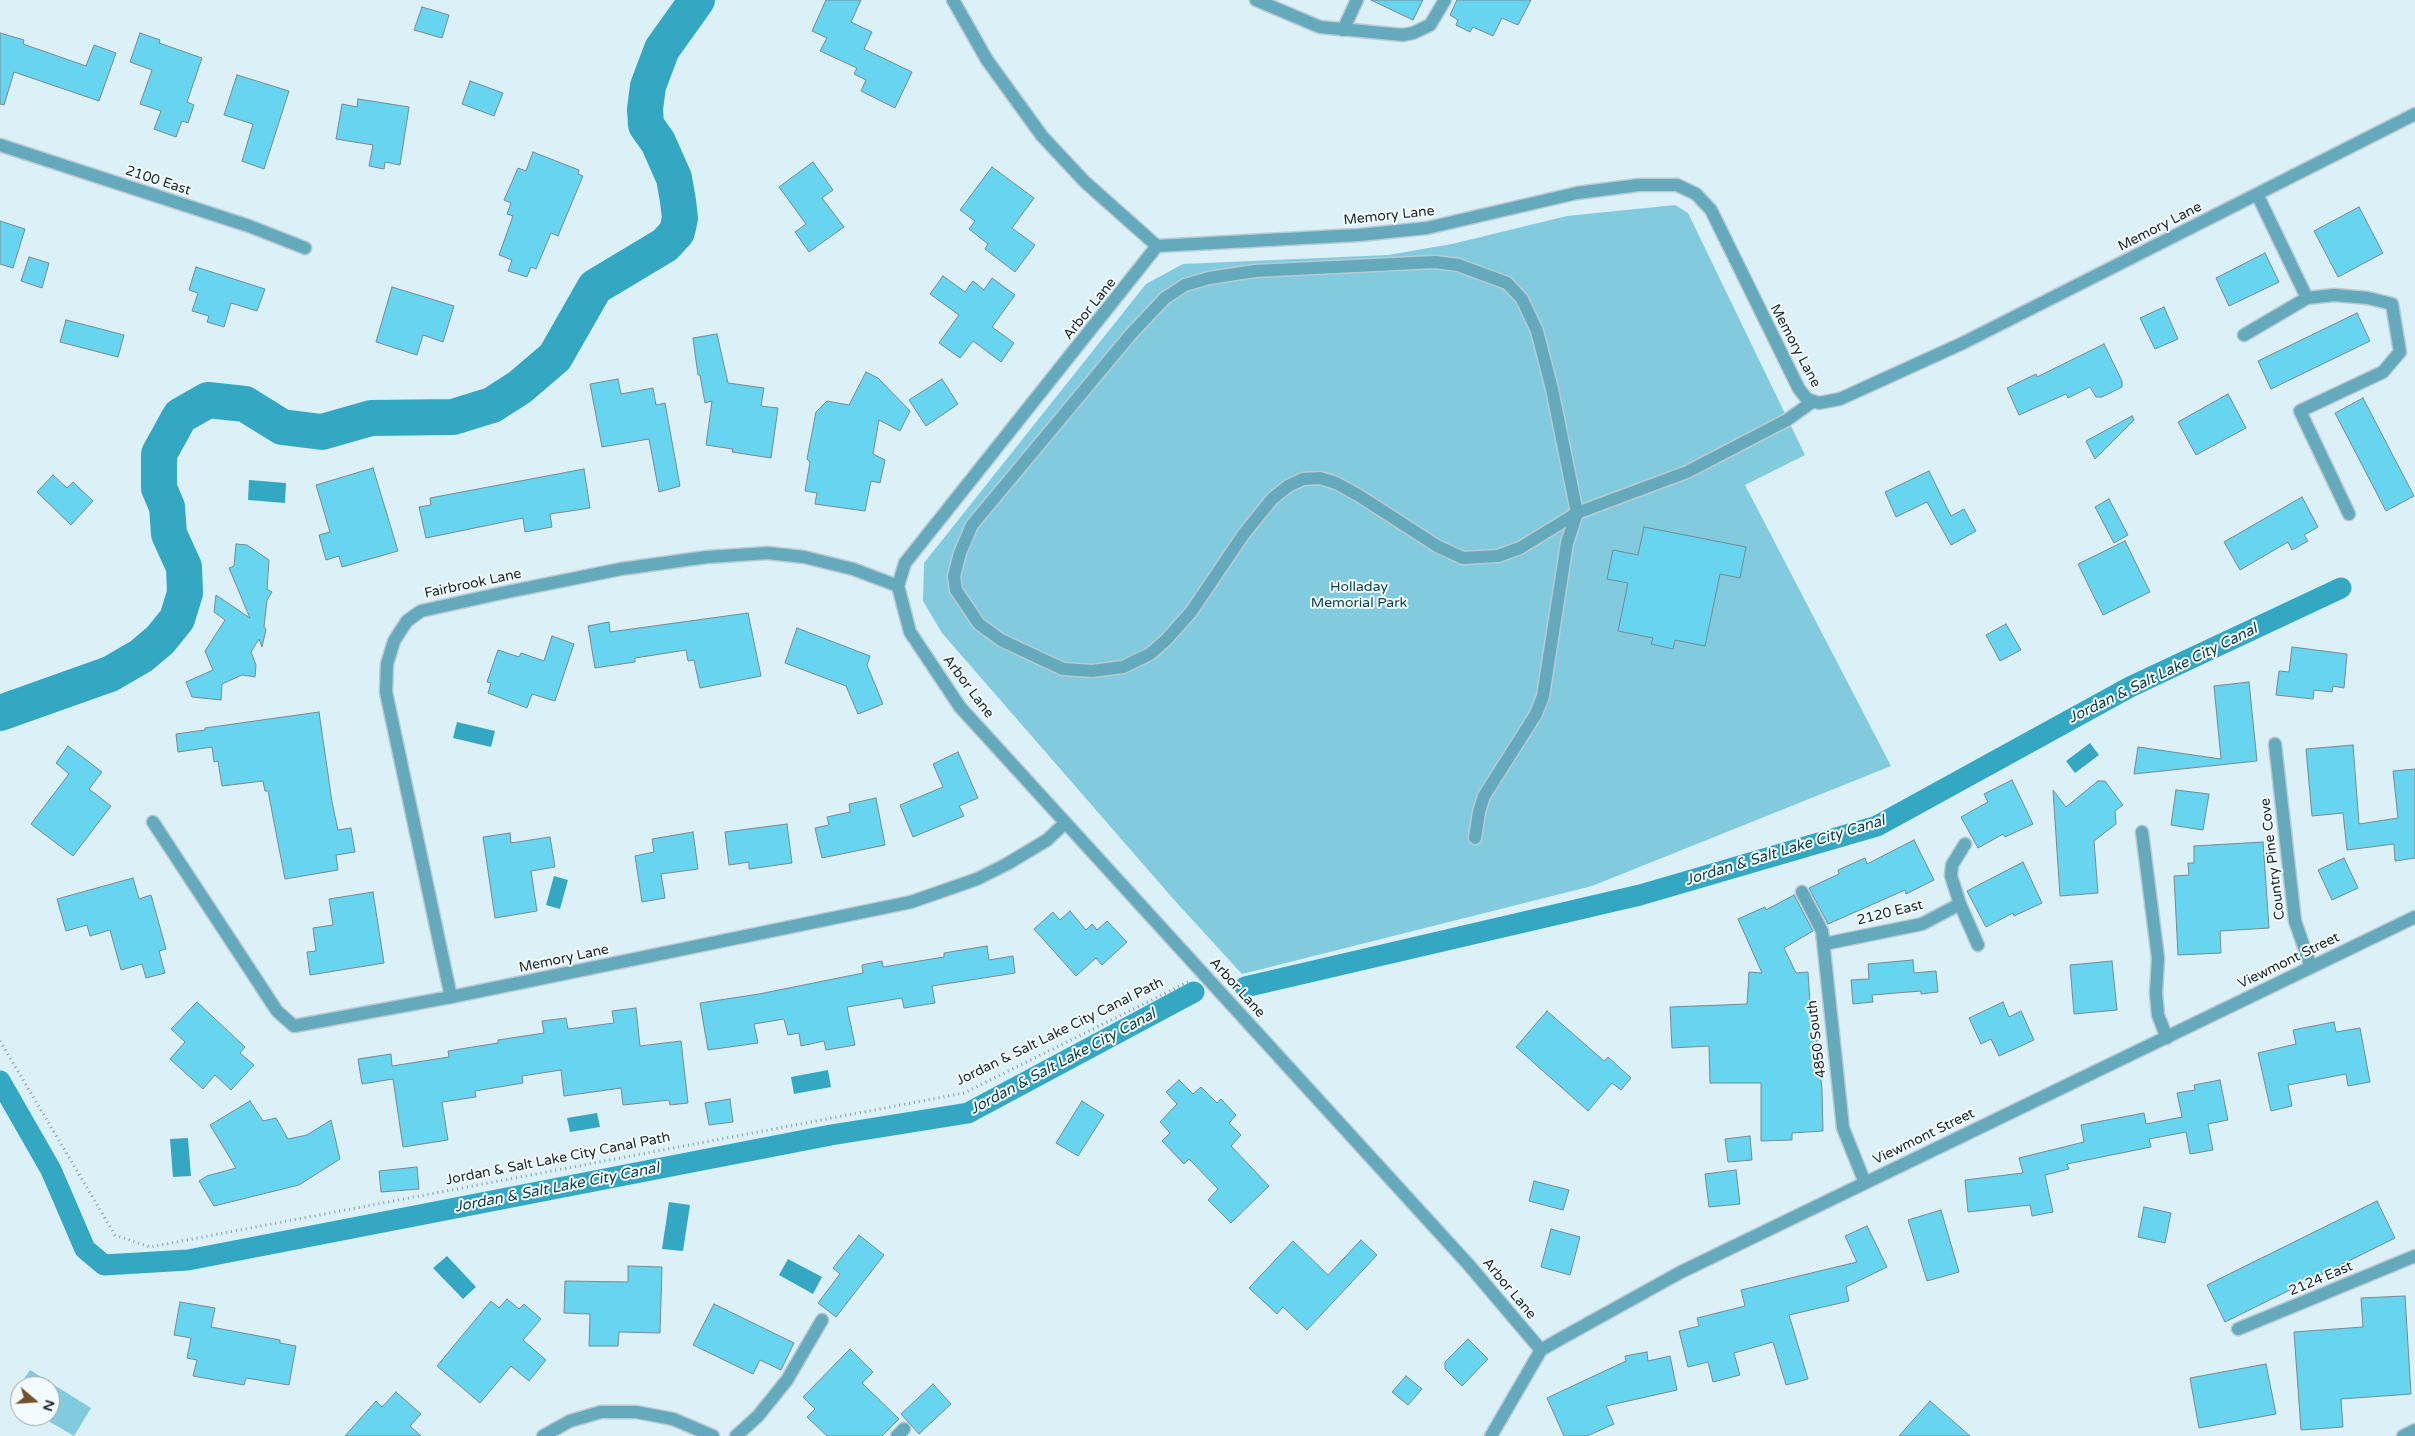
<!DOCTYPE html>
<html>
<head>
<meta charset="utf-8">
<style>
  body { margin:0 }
  #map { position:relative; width:2415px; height:1436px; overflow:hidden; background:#dbf0f7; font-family:"Varela Round",sans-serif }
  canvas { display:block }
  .north { position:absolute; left:10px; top:1376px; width:50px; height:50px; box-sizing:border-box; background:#f2fbfd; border:1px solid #9da5a7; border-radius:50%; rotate:108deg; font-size:14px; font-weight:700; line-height:20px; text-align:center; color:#1d2527 }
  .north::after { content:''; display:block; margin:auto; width:18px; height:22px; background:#74512a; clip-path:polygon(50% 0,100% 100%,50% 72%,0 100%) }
</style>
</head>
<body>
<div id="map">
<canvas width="2415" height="1436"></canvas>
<div class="north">N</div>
</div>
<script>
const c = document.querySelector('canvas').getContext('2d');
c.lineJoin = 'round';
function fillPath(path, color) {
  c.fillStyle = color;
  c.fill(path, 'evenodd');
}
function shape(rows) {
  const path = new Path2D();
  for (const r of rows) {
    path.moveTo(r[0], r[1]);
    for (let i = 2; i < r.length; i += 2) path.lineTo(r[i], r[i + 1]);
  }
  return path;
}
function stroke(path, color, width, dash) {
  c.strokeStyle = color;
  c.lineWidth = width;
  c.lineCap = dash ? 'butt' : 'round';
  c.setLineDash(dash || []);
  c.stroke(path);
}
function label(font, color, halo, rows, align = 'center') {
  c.font = font + ' "Varela Round",sans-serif';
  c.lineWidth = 4;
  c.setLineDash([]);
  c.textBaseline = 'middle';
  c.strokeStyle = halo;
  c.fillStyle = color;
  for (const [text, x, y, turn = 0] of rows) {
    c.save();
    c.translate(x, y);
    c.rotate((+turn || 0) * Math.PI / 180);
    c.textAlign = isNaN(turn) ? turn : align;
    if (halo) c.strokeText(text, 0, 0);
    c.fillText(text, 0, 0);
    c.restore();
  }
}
const green = shape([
  [1675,205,1688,213,1805,455,1745,485,1891,766,1592,886,1242,974,1176,902,942,633,923,601,924,563,1146,284,1183,264,1388,255,1452,244,1567,216],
  [30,1370,91,1408,74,1436,40,1416,50,1416,50,1386,20,1386,20,1403,11,1398]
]);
const water = shape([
  [249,480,286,483,285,503,248,500],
  [457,722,495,731,491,747,453,738],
  [2090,743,2099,755,2075,773,2066,761],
  [554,876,568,880,560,909,546,905],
  [828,1070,831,1087,794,1094,791,1077],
  [597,1113,600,1127,570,1132,567,1118],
  [188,1138,191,1176,173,1177,170,1139],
  [669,1202,690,1205,683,1251,662,1249],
  [447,1256,476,1287,463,1299,433,1268],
  [788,1259,822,1277,813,1294,779,1275]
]);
const canal = shape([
  [1245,987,1640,895,1877,826,2130,687,2341,588],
  [0,1081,51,1170,85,1249,104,1265,188,1260,831,1135,968,1113,1194,992]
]);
const river = shape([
  [0,713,110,674,141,656,160,640,177,619,185,593,184,567,169,534,167,507,159,488,159,454,180,416,208,400,245,404,282,427,322,432,371,418,453,417,492,405,520,387,555,357,595,287,665,245,677,232,680,218,678,201,674,178,658,142,646,125,645,109,648,86,662,49,697,0]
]);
const building = shape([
  [826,0,861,0,851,22,872,32,864,49,912,72,895,108,861,91,866,80,854,74,857,68,820,51,827,38,812,31,826,0],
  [1371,0,1423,0,1413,20,1371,0],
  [1457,0,1531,0,1518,25,1502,18,1493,36,1473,27,1470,32,1456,25,1458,20,1450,15,1457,0],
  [422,7,449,15,442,38,414,30,422,7],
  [0,33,24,40,23,44,86,66,94,45,116,53,99,101,14,72,4,105,0,104,0,33],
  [140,33,160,40,159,43,202,58,187,102,194,105,188,123,182,121,176,137,154,129,161,111,140,104,152,70,130,62,140,33],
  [237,75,289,91,264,169,242,161,253,124,224,115,237,75],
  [470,81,503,93,494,116,462,104,470,81],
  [358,99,409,107,400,165,385,162,384,169,369,166,373,145,336,139,342,104,357,107,358,99],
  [533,152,579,170,578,174,583,176,558,236,551,233,536,269,531,267,527,277,508,271,512,260,499,255,513,216,507,214,511,203,504,200,518,168,526,171,533,152],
  [813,162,833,190,822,198,844,227,809,252,795,232,806,224,779,187,813,162],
  [992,167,1034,198,1012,228,1035,245,1015,272,985,249,988,244,969,229,975,221,960,210,992,167],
  [2359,207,2383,253,2338,277,2314,231,2359,207],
  [0,221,25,229,13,268,0,264,0,221],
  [2265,253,2279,282,2229,306,2216,278,2265,253],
  [29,257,49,263,42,288,21,281,29,257],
  [196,267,265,289,257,311,231,303,224,327,207,322,209,316,192,311,198,293,189,290,196,267],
  [943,276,965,292,973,281,984,290,992,278,1015,295,992,327,1014,343,1001,362,973,341,960,358,939,343,959,315,930,294,943,276],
  [392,287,454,306,443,342,423,335,417,355,376,342,392,287],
  [2164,307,2178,339,2155,349,2140,318,2164,307],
  [2357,313,2370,341,2271,389,2258,361,2357,313],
  [66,320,124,335,118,357,60,342,66,320],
  [717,334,728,383,764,388,761,406,778,408,771,458,732,452,733,449,706,445,712,401,705,403,700,375,698,375,693,338,717,334],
  [2104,344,2122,381,2122,387,2102,397,2096,397,2090,387,2068,398,2066,394,2019,415,2007,388,2036,374,2037,377,2104,344],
  [866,372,878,378,910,411,900,431,879,420,873,454,885,460,880,483,871,481,865,511,815,504,817,493,805,491,810,462,807,459,816,412,827,401,849,405,866,372],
  [618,379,621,394,653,388,656,405,665,403,680,486,659,492,649,439,602,447,590,384,618,379],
  [942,379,958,404,926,426,909,400,942,379],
  [2228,394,2246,428,2196,455,2178,422,2228,394],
  [2363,398,2414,496,2386,511,2335,413,2363,398],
  [2132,416,2134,420,2095,459,2086,441,2132,416],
  [373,468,398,551,342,567,339,556,326,560,319,535,330,532,316,485,373,468],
  [584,469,590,508,550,514,552,527,525,532,523,518,426,538,419,507,431,505,430,498,584,469],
  [1929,471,1951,516,1964,509,1976,531,1951,545,1927,502,1896,517,1885,492,1929,471],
  [53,475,67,488,73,482,93,501,71,525,37,492,53,475],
  [2302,497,2318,527,2304,535,2308,541,2292,550,2288,542,2240,570,2224,542,2302,497],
  [2109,499,2128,535,2114,543,2095,507,2109,499],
  [1644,527,1746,547,1740,578,1720,574,1705,646,1675,640,1673,649,1651,644,1653,638,1618,631,1628,583,1607,579,1613,550,1638,555,1644,527],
  [2125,541,2150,592,2103,615,2078,564,2125,541],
  [236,544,247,545,269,560,267,589,272,592,267,600,264,627,266,629,262,647,259,639,251,652,256,665,255,677,242,675,222,684,221,700,192,697,186,682,213,670,205,651,225,620,214,612,216,595,250,618,229,568,234,566,236,544],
  [748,613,761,676,700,688,694,660,688,661,686,650,635,658,635,662,595,668,588,626,609,622,610,632,748,613],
  [2006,624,2021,650,2000,661,1986,635,2006,624],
  [797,628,870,656,867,665,883,704,858,714,846,686,785,663,797,628],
  [552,636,574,644,555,701,532,694,527,708,488,693,491,683,487,682,498,650,519,657,521,653,544,661,552,636],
  [2292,647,2347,654,2344,688,2333,686,2332,692,2314,690,2313,699,2276,695,2279,671,2289,672,2292,647],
  [2249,682,2257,761,2134,774,2138,747,2221,759,2214,686,2249,682],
  [319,712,332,802,338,830,351,828,355,852,336,855,338,870,285,879,268,791,265,791,263,781,222,786,218,761,214,762,212,747,178,752,176,734,205,730,205,728,319,712],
  [2353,745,2359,824,2398,818,2393,771,2415,769,2415,858,2395,861,2394,844,2347,850,2343,813,2312,816,2306,749,2353,745],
  [68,746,102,772,89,789,111,806,73,856,31,824,69,774,56,763,68,746],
  [958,752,978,798,959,806,964,816,913,837,900,805,943,787,933,764,958,752],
  [2012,780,2033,824,2005,837,2003,834,1978,848,1961,817,1988,802,1984,794,2012,780],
  [2098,781,2105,781,2123,805,2115,811,2116,824,2094,841,2098,893,2060,896,2053,790,2066,807,2098,781],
  [2176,790,2209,794,2203,830,2171,825,2176,790],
  [876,798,885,845,822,858,815,828,829,825,827,817,850,812,849,804,876,798],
  [787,824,792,863,749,869,749,862,729,865,725,832,787,824],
  [693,832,698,869,661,874,665,898,642,902,635,856,654,852,652,839,693,832],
  [510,833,511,843,550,837,555,867,531,871,537,911,495,918,483,837,510,833],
  [1914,840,1934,880,1906,894,1905,890,1828,924,1809,888,1839,874,1838,870,1865,858,1867,864,1914,840],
  [2263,842,2269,928,2220,931,2221,953,2178,955,2174,876,2189,875,2188,863,2194,863,2194,846,2263,842],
  [2344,858,2358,888,2332,900,2318,870,2344,858],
  [2023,862,2042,903,2014,916,2013,913,1986,927,1967,891,2023,862],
  [133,878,139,899,151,895,166,949,159,951,165,973,146,978,142,964,121,970,110,930,90,936,87,925,66,931,57,899,133,878],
  [373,892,384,963,310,975,307,952,316,951,313,928,333,925,329,899,373,892],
  [1794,895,1813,931,1784,948,1796,973,1808,972,1812,1033,1816,1032,1822,1090,1823,1131,1792,1133,1792,1140,1761,1141,1761,1083,1710,1083,1709,1046,1672,1048,1670,1007,1747,1004,1749,972,1762,973,1738,919,1765,907,1766,910,1794,895],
  [1070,911,1086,930,1092,924,1097,930,1107,921,1127,942,1102,965,1096,958,1076,976,1034,929,1053,912,1060,920,1070,911],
  [987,946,989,960,1013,956,1015,973,932,986,935,1003,904,1008,902,998,847,1007,855,1045,826,1050,824,1041,801,1046,799,1033,788,1035,784,1019,754,1024,758,1043,708,1050,700,1003,759,994,863,973,862,965,882,961,883,967,944,957,944,953,987,946],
  [1913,960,1914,973,1936,971,1938,992,1921,994,1921,991,1872,995,1873,1002,1853,1004,1851,980,1869,979,1868,964,1913,960],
  [2112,961,2117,1010,2074,1014,2070,965,2112,961],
  [197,1002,245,1047,240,1053,254,1065,231,1090,215,1075,203,1089,170,1059,185,1042,171,1029,197,1002],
  [2003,1002,2009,1017,2021,1011,2034,1040,1999,1056,1991,1039,1981,1044,1969,1018,2003,1002],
  [636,1008,640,1046,681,1041,688,1103,670,1105,669,1100,623,1105,621,1088,564,1096,561,1070,522,1076,523,1083,475,1091,476,1097,442,1102,448,1140,403,1147,393,1079,362,1084,358,1059,391,1054,392,1066,449,1057,448,1051,498,1043,498,1040,544,1033,542,1021,566,1018,568,1029,614,1023,612,1011,636,1008],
  [1547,1011,1604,1061,1608,1057,1631,1078,1621,1090,1612,1083,1588,1111,1516,1047,1547,1011],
  [2334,1022,2336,1032,2360,1028,2370,1082,2348,1086,2346,1074,2288,1085,2292,1106,2271,1111,2258,1053,2296,1044,2293,1030,2334,1022],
  [1179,1080,1193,1094,1201,1087,1217,1103,1221,1099,1236,1115,1229,1123,1241,1135,1231,1146,1269,1186,1231,1223,1208,1200,1218,1189,1189,1159,1184,1164,1162,1141,1170,1133,1160,1122,1177,1104,1166,1092,1179,1080],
  [2220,1080,2228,1120,2208,1124,2213,1150,2190,1154,2186,1132,2149,1139,2151,1147,2067,1164,2069,1169,2045,1175,2053,1212,2032,1216,2030,1205,1968,1212,1965,1180,2023,1173,2019,1158,2084,1142,2081,1125,2144,1113,2146,1124,2182,1117,2177,1093,2195,1090,2194,1085,2220,1080],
  [730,1099,733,1122,709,1125,705,1103,730,1099],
  [250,1101,263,1121,276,1118,288,1139,307,1135,331,1120,340,1159,299,1185,214,1206,199,1181,207,1176,236,1168,210,1125,250,1101],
  [1082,1101,1104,1115,1078,1156,1056,1143,1082,1101],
  [1750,1136,1752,1160,1728,1162,1725,1139,1750,1136],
  [417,1167,419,1189,381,1192,379,1171,417,1167],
  [1736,1170,1740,1204,1709,1207,1705,1174,1736,1170],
  [1534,1181,1569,1190,1563,1210,1529,1201,1534,1181],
  [2377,1201,2395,1238,2225,1322,2207,1285,2377,1201],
  [2144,1207,2171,1213,2165,1243,2138,1237,2144,1207],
  [1941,1210,1959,1272,1927,1281,1908,1220,1941,1210],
  [1867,1226,1887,1267,1846,1287,1849,1301,1789,1315,1808,1379,1786,1385,1773,1342,1734,1353,1740,1375,1713,1382,1708,1362,1688,1367,1679,1331,1699,1326,1697,1318,1745,1306,1741,1290,1857,1262,1845,1236,1867,1226],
  [1551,1229,1580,1237,1570,1275,1541,1267,1551,1229],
  [859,1235,884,1255,836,1317,818,1303,840,1274,833,1268,859,1235],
  [1361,1240,1377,1255,1307,1330,1283,1307,1277,1314,1249,1288,1293,1241,1328,1275,1361,1240],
  [628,1266,662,1267,660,1333,619,1332,618,1346,589,1346,590,1314,564,1313,565,1281,628,1282,628,1266],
  [2405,1296,2411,1394,2341,1399,2343,1427,2301,1430,2294,1332,2363,1327,2361,1298,2405,1296],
  [507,1299,519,1309,524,1304,541,1319,523,1340,546,1360,529,1381,511,1366,480,1403,437,1366,491,1301,499,1308,507,1299],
  [180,1302,215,1308,211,1327,280,1340,280,1343,296,1346,289,1385,246,1378,244,1385,193,1376,197,1360,187,1358,191,1338,174,1335,180,1302],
  [714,1304,794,1343,781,1370,760,1360,753,1374,693,1345,714,1304],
  [1468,1339,1488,1359,1462,1386,1445,1369,1445,1362,1468,1339],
  [850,1349,873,1372,862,1383,899,1419,882,1436,827,1436,807,1417,815,1409,803,1397,850,1349],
  [1647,1352,1648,1361,1670,1356,1677,1390,1606,1406,1614,1424,1587,1436,1564,1436,1547,1398,1626,1361,1625,1356,1647,1352],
  [2266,1364,2276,1414,2199,1428,2190,1378,2266,1364],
  [1406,1376,1422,1389,1408,1405,1392,1392,1406,1376],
  [933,1384,951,1404,919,1434,901,1414,933,1384],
  [396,1392,421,1414,410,1426,421,1436,345,1436,376,1401,382,1407,396,1392],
  [1930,1401,1970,1436,1899,1436,1930,1401]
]);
const path = shape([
  [0,1041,115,1235,150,1247,964,1093,1190,981]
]);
const minor = shape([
  [953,0,987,60,1042,136,1085,182,1157,246,905,563,898,586,910,632,960,707,1468,1264,1541,1350],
  [1256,0,1320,27,1403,35,1413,33,1430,25,1445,0],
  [1343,30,1357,0],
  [0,145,249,226,305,248],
  [1157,246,1359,235,1427,228,1577,193,1639,185,1677,185,1696,194,1711,210,1799,389,1807,399,1819,403,1840,399,1963,343,2415,114],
  [1435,262,1458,265,1507,283,1522,299,1537,331,1552,389,1577,513,1520,548,1498,556,1463,558,1437,546,1358,495,1336,483,1320,478,1303,479,1288,486,1272,499,1243,535,1191,612,1166,640,1150,654,1123,667,1092,671,1063,669,1001,640,979,624,956,590,954,576,960,553,972,525,1131,334,1165,298,1185,285,1209,278,1255,271,1435,262],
  [2307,298,2334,295,2368,298,2392,304,2400,352,2383,372,2300,411,2349,514],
  [2244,335,2307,298,2257,194],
  [2275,744,2295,921,2311,967],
  [153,822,277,1011,294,1026,451,997,911,902,977,879,1007,864,1047,840,1065,823],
  [2142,832,2158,958,2156,993,2158,1015,2167,1038],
  [1475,838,1479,812,1484,796,1536,714,1543,696,1567,543,1577,513,1687,472,1787,420,1812,402],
  [1965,844,1952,865,1951,876,1960,904,1978,945],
  [1802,892,1822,931,1843,1128,1865,1183],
  [1824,944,1922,924,1960,904],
  [451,997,386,692,387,664,394,641,407,621,421,611,502,593,621,569,707,557,768,553,804,557,853,569,898,586],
  [2238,1329,2415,1256],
  [543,1436,570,1421,601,1412,636,1412,673,1419,713,1436],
  [736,1436,758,1416,787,1380,822,1320],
  [897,1436,904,1429],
  [1491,1436,1541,1350,1560,1339,1681,1272,2415,917],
  [2403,1436,2415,1430]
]);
const streetNames = [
  ["2100 East",158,181,18],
  ["Memory Lane",1389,216,-6],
  ["Memory Lane",2160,227,-27],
  ["Arbor Lane",1090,309,-51],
  ["Memory Lane",1795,346,62],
  ["Fairbrook Lane",473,584,-12],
  ["Arbor Lane",968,687,53],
  ["Country Pine Cove",2273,859,-97],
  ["2120 East",1890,913,-14],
  ["Memory Lane",564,959,-12],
  ["Viewmont Street",2289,961,-26],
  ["Arbor Lane",1237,988,48],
  ["Jordan & Salt Lake City Canal Path",1060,1032,-26],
  ["4850 South",1817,1039,-97],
  ["Viewmont Street",1924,1137,-26],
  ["Jordan & Salt Lake City Canal Path",558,1159,-11],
  ["2124 East",2321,1279,-23],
  ["Arbor Lane",1509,1289,50]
];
const parkNames = [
  ["Holladay",1359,587],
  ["Memorial Park",1359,603]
];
const waterNames = [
  ["Jordan & Salt Lake City Canal",2163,674,-26],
  ["Jordan & Salt Lake City Canal",1785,851,-17],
  ["Jordan & Salt Lake City Canal",1063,1062,-28],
  ["Jordan & Salt Lake City Canal",557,1188,-11]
];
fillPath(green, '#82cade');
fillPath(water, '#34a8c3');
stroke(canal, '#34a8c3', 21);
stroke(river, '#34a8c3', 36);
fillPath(building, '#67d5f0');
stroke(building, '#768a90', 1);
stroke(minor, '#b9cbd2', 15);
stroke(path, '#89999d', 3, [1, 4]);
stroke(minor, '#64aabc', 12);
label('14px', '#1d2527', '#f2fbfd', streetNames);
label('14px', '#0a3e49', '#f2fbfd', parkNames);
label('italic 15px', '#0f414d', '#f2fbfd', waterNames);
</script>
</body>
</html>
